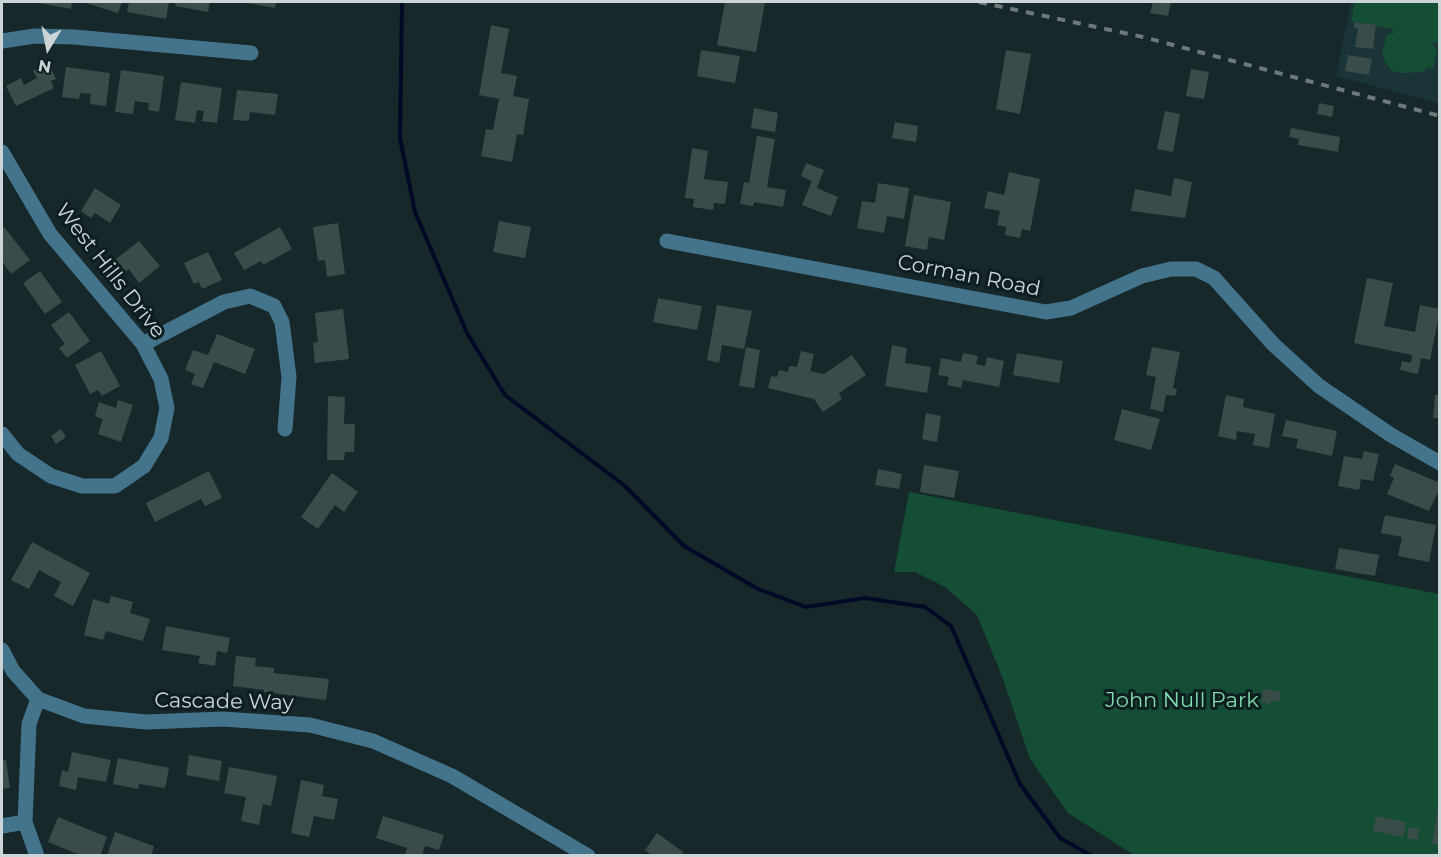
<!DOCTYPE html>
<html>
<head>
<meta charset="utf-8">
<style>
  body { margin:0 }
  #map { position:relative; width:1441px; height:857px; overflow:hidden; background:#16282a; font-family:Montserrat,sans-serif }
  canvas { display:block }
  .frame { position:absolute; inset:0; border:3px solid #cbd5d7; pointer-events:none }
  .north { position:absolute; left:18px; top:18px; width:60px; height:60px; -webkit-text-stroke:4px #0d1e21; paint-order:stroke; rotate:190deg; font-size:16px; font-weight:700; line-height:24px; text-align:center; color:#cbd5d7 }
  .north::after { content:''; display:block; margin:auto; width:21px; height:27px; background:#cbd5d7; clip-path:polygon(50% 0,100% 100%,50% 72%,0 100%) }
</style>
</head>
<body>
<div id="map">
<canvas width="1441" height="857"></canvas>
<div class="frame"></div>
<div class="north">N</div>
</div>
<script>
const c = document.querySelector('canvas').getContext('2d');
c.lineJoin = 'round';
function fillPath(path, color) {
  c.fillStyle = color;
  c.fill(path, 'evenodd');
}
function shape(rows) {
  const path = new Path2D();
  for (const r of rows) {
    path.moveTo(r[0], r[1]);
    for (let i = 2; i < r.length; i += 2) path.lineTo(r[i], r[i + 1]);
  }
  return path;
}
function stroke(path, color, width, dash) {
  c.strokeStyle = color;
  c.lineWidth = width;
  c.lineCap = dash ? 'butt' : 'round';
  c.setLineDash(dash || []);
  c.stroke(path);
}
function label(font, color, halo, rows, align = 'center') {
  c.font = font + ' Montserrat,sans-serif';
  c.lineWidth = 6;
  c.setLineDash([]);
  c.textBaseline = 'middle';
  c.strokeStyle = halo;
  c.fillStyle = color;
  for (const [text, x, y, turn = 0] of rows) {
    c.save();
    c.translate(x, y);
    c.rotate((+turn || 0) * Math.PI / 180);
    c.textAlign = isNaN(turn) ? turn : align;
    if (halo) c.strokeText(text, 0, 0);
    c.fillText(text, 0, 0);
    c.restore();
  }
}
const built = shape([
  [1351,2,1439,2,1439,103,1336,76]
]);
const green = shape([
  [1355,2,1439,2,1439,43,1432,42,1437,51,1433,68,1428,68,1422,72,1402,73,1392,71,1385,62,1382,54,1387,34,1393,33,1393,29,1351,21],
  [909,492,1439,594,1439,855,1134,855,1068,813,1030,759,1003,679,977,615,945,587,915,572,894,572]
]);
const stream = shape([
  [402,2,400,138,415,212,467,333,505,395,625,486,684,546,758,589,806,607,865,598,925,607,951,626,1020,784,1060,838,1092,856]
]);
const building = shape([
  [34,2,72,2,71,9],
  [83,2,122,2,118,13],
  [129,2,169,2,166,19,127,12],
  [176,2,210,2,208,12,175,6],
  [241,2,276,2,275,8],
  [725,2,765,2,756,52,717,45],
  [1153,2,1171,2,1168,16,1150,13],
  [1354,22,1376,25,1373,49,1355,47,1358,29,1354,28],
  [491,25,509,29,501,73,517,76,513,96,529,99,523,135,517,134,512,162,481,156,486,129,493,130,499,99,479,95],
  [701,50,740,56,735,83,697,76],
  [1006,50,1031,54,1020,114,996,109],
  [1348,55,1372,59,1369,75,1345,71],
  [49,64,56,79,51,81,54,88,16,106,6,86,21,78,24,85,37,78,33,71],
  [66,67,110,73,106,106,90,104,91,94,80,93,79,99,62,97],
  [1191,69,1209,72,1204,99,1186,96],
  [121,70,164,76,159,112,148,110,149,103,135,101,133,114,115,112],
  [181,82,222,88,217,123,202,121,204,111,197,110,195,123,175,120],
  [237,90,278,94,275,115,250,112,249,121,233,120],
  [1319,103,1334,106,1332,117,1317,114],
  [754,108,778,113,775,132,751,128],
  [1165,111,1180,114,1173,152,1157,149],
  [895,122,918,126,916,142,892,138],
  [1291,128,1340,137,1338,152,1298,145,1299,139,1289,137],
  [757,136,775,139,767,187,786,190,783,207,754,202,753,206,740,204,744,182,749,183],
  [692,148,708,151,704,179,728,182,725,204,714,203,713,210,693,207,694,199,685,198],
  [806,163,824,170,817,188,838,197,831,216,802,205,812,181,801,176],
  [1009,172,1040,179,1030,231,1022,229,1020,238,1005,235,1006,227,997,225,1000,211,984,208,988,191,1004,195],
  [1174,178,1192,182,1185,218,1131,211,1135,189,1171,196],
  [878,183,909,188,904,219,887,216,884,233,857,228,862,201,875,203],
  [95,188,121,205,110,223,95,213,91,218,81,211],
  [914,195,951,202,944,240,929,237,927,250,905,246],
  [499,221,531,227,525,258,493,252],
  [338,223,345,274,327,277,325,260,318,261,313,227],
  [4,227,30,260,11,274,2,261,2,229],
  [280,227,292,249,263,265,261,261,244,270,234,253],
  [139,241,160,266,139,283,129,269,120,276,110,264],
  [208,252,222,280,202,289,199,282,194,284,184,263],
  [40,271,62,302,45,314,23,283],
  [1367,278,1393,283,1384,326,1415,332,1420,305,1440,309,1430,360,1421,358,1418,374,1400,370,1402,361,1411,363,1412,355,1354,343],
  [658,298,702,306,697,330,653,322],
  [717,305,752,311,744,349,722,345,719,363,707,360],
  [343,309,349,359,315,363,313,343,318,342,315,313],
  [69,312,90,341,67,358,59,348,65,344,51,325],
  [217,334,255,349,245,374,214,362,203,388,191,384,195,374,185,370,193,350,208,355],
  [892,345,907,348,905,363,931,367,927,393,885,386],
  [746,347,760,350,754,388,739,386],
  [1152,347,1180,352,1173,388,1177,389,1175,396,1166,395,1163,412,1150,409,1156,377,1146,375],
  [101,351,120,386,102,396,98,390,90,394,75,365],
  [801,351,814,354,810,371,824,374,852,355,866,375,839,393,842,399,823,412,814,399,768,388,771,376,777,377,779,370,788,372,789,366,797,367],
  [963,353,978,356,976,364,985,366,987,357,1004,361,999,387,963,380,961,388,947,385,949,377,938,375,941,358,961,362],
  [1017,353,1063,361,1059,383,1013,375],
  [1226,395,1244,399,1243,407,1275,414,1269,448,1253,445,1255,434,1237,431,1236,440,1218,436],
  [1435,395,1440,395,1440,418,1433,418],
  [328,396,345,397,344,424,355,424,354,452,345,452,344,460,327,460],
  [118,400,133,405,121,442,98,434,103,419,95,416,99,402,116,408],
  [1122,409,1160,419,1151,450,1114,440],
  [926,413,941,416,937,442,922,439],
  [1286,420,1337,431,1332,456,1296,448,1298,439,1282,436],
  [61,429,66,437,56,444,51,436],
  [1364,451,1379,454,1373,481,1361,479,1359,490,1338,486,1344,456,1362,459],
  [1395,464,1440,483,1440,488,1429,511,1387,494,1394,478,1390,476],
  [924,465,959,471,954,498,920,492],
  [878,469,902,474,899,489,875,485],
  [209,471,222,498,205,506,201,499,155,522,146,503],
  [332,473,358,492,344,512,335,505,318,529,301,517],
  [1385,515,1436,525,1429,562,1398,556,1402,537,1381,533],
  [32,542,90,573,73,606,54,596,61,582,39,570,29,589,11,580],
  [1339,548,1379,555,1375,576,1335,569],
  [111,596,133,602,130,613,150,619,143,641,106,631,103,640,84,635,93,599,109,604],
  [166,626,230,638,227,653,217,651,215,666,198,663,200,656,162,650],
  [236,656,256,658,255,666,274,668,274,673,329,679,326,700,264,692,264,690,233,686],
  [1263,689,1281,692,1279,702,1271,700,1270,704,1261,702],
  [72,752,111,760,106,782,78,777,76,790,59,786,62,770,68,772],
  [189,755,222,761,219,781,186,775],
  [118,758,169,768,165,788,139,784,138,789,113,784],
  [2,760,6,760,10,788,2,789],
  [229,767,277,776,271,806,263,804,259,825,241,821,246,797,224,793],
  [301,780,324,785,322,796,338,799,334,820,314,816,309,837,291,833],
  [1438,808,1440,808,1440,845,1432,843],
  [383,816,444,835,439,850,425,846,422,856,410,856,405,854,407,848,376,838],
  [1376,816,1406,822,1403,837,1373,831],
  [58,817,107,837,100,856,82,856,48,842],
  [1409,827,1420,829,1417,840,1407,838],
  [115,832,154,846,151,856,107,856],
  [657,833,683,852,681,856,653,856,645,850]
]);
const minor = shape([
  [2,41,35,36,74,37,251,53],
  [2,152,50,234,143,344,161,379,167,408,161,438,144,466,115,486,82,486,51,476,18,454,2,434],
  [667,241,1046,312,1071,308,1142,276,1171,269,1196,269,1214,278,1273,344,1319,386,1391,435,1440,463],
  [143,344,224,302,250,296,274,306,282,322,289,377,285,429],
  [2,650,13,671,38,699,84,716,146,722,223,719,310,725,373,741,452,776,588,856],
  [2,826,25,822],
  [37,856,25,822,29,724,38,699]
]);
const rail = shape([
  [979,2,1143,37,1440,116]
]);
const streetNames = [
  ["West Hills Drive",110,271,52],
  ["Corman Road",969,276,11],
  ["Cascade Way",224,702,1]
];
const parkNames = [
  ["John Null Park",1182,701]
];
fillPath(built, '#1a3438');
fillPath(green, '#144e34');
stroke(stream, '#000925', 4);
fillPath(building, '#3a4c49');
stroke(minor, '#44748c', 15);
stroke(rail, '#6c7a7c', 4, [8, 8]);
label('21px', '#cbd5d7', '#0d1e21', streetNames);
label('21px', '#7fdbab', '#0d1e21', parkNames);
</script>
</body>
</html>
